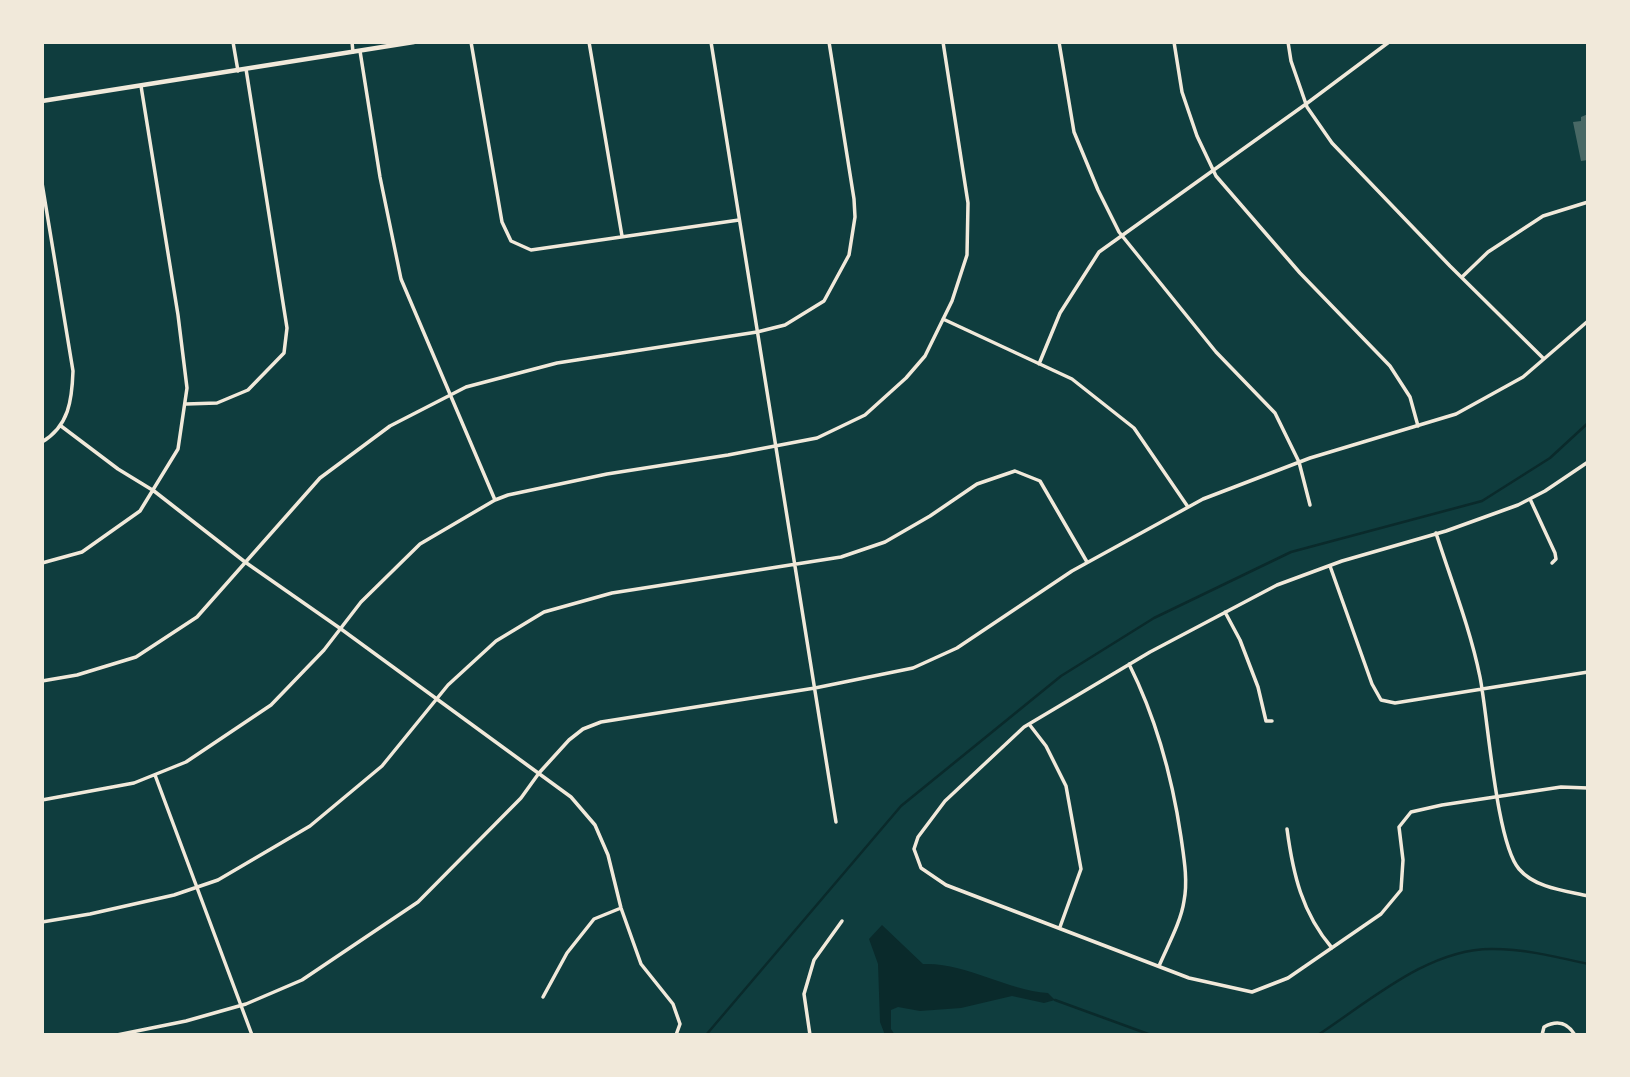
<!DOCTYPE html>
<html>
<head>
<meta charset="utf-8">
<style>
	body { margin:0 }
	#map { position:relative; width:1630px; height:1077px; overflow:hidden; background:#0f3d3e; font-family:"Crimson Pro",serif }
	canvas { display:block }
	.frame { position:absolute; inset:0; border:44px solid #f1e9da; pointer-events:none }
</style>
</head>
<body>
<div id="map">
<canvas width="1630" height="1077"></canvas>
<div class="frame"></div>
</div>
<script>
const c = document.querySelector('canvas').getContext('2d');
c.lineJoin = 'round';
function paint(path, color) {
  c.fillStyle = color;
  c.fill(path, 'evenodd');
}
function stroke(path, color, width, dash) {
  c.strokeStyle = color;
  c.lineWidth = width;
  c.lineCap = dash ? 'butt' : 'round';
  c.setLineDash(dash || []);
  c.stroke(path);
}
paint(new Path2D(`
	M882,925L923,964C966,962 1005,990 1048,993L1055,1000L1044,1003L1012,996L961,1008L920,1011L898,1007L891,1010V1029L895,1035H885L880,1022L878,964L869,939Z`), '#0a2a2b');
stroke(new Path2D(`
	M1055,1000L1151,1035
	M706,1035L901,806L1061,676L1154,618L1291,552L1482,501L1550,458L1588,423
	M1318,1035C1370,1001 1429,948 1493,949C1525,949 1557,957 1588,964`), '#0a2a2b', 2.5);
paint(new Path2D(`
	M1588,114V160L1581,161L1573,122L1581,121V117Z`), '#486865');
stroke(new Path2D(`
	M233,42L238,71
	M352,42L353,52
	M471,42L502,222L511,241L531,250L739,220
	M589,42L622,236
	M711,42L836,822
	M1059,42L1074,132L1098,190L1119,232L1216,352L1275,413L1299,462L1310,505
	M1174,42L1182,92L1197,136L1216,176L1300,273L1390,366L1410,397L1418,426
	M1288,42L1291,61L1307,107L1332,143L1450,266L1543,358
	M360,51L380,177L401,279L495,500
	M42,183L73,371C72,400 69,426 42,442
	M1462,277L1488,252L1543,216L1588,202
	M943,319L1072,379L1134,428L1188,507
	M1039,364L1060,313L1099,252L1306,104L1389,42
	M186,404L217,403L248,390L284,353L287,328L246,69
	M61,426L118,469L154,491L245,562L341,629L571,797L595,825L608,855L621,908L641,964L673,1004L680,1024L676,1035
	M1588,462L1545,491L1518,505L1446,531L1342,561L1277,585L1150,652L1024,727L945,801L918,837L914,849L921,868L946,885L1189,978L1252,992L1288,978L1381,914L1401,890L1403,860L1399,827L1411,812L1442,805L1561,787L1588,788
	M1530,499L1555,553L1556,559L1552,563
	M1436,533C1451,580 1470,628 1480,677C1488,717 1496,842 1519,869C1535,888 1566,891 1588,896
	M42,563L82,552L140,511L178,449L187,388L178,315L141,86
	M1330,566L1372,684L1381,700L1395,703L1588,672
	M1225,612L1240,640L1258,687L1266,721H1272
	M1129,664C1157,720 1172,776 1181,837C1184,858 1188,881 1184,901C1181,922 1167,947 1159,966
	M42,681L77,675L136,657L197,617L320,478L390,426L466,387L557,363L757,332L785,325L824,301L849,255L855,217L854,199L829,42
	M1029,724L1046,746L1066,786L1081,869L1060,927
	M155,775L252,1035
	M42,800L134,783L186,762L271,705L324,650L361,602L420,544L495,500L508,495L607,474L728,455L817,438L865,415L906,378L925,356L952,301L967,255L968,203L943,42
	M1287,829C1293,874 1302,913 1332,948
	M42,922L90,914L174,895L218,880L310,826L382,766L448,685L496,641L544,612L612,593L841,557L885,542L930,516L977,484L1015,471L1040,481L1087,562
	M543,997L567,953L594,919L621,908
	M117,1035L186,1021L246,1004L302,980L418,902L521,798L539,773L569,740L583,729L601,722L815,688L913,668L957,648L1072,571L1203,499L1310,458L1456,414L1523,377L1588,321
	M810,1035L804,994L814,960L842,921
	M1542,1035L1544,1027C1557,1020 1567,1022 1575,1035`), '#f1e9da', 3.5);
stroke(new Path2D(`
	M42,101L414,42`), '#f1e9da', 4.5);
</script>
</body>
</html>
